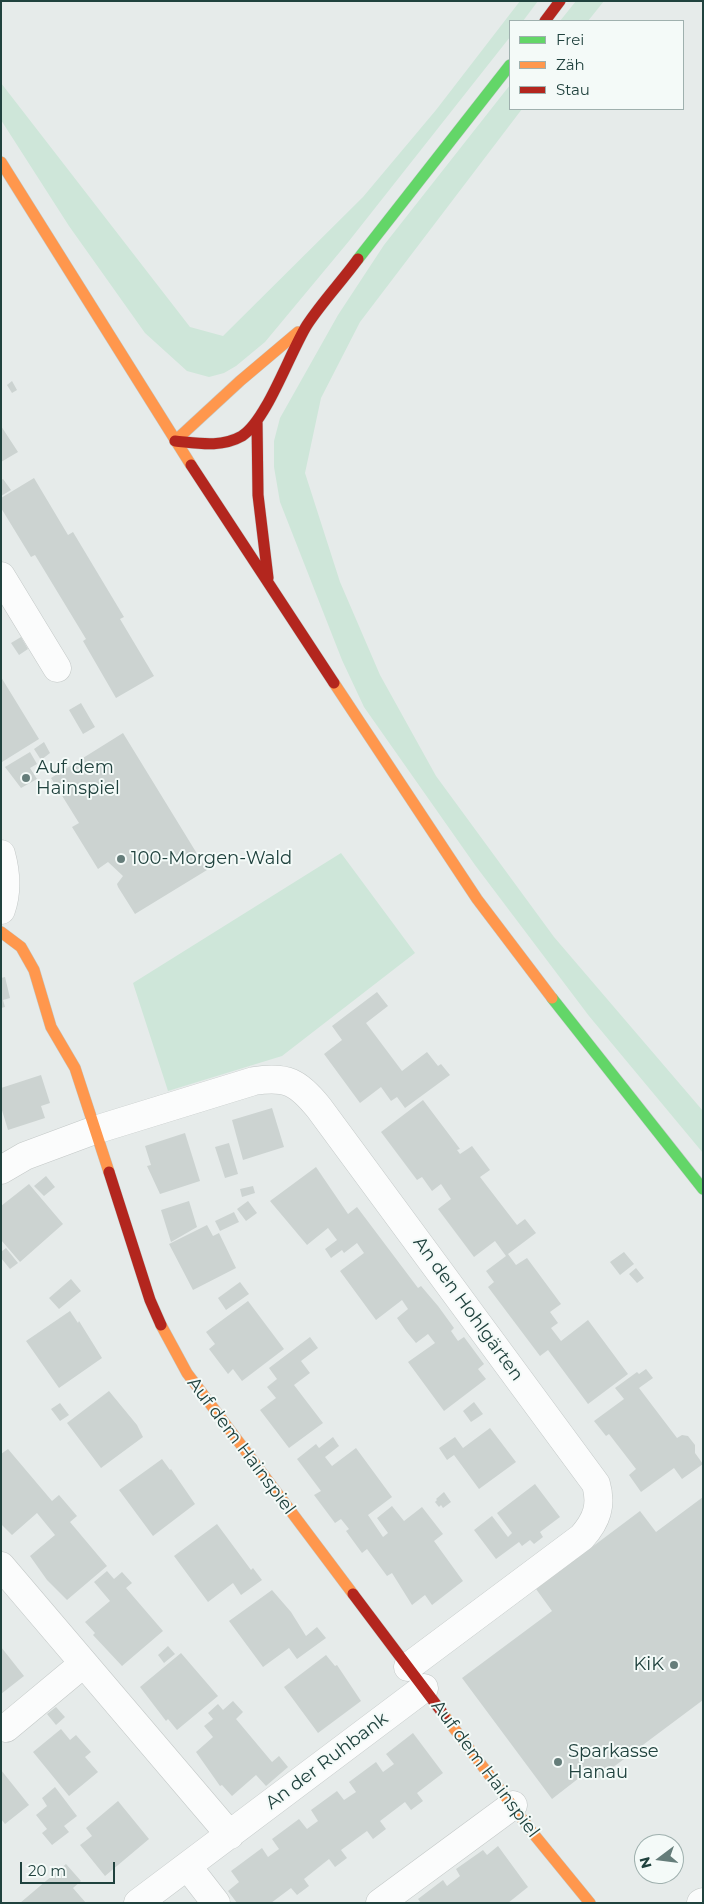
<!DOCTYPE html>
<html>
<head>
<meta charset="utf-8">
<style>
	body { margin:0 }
	#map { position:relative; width:704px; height:1904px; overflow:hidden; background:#e6ebea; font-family:Montserrat,sans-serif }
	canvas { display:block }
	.frame { position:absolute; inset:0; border:2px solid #20423e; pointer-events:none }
	.legend { position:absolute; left:509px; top:20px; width:175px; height:90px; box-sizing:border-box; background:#f4faf8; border:1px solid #9fb0ae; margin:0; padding:6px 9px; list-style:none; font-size:15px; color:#20423e }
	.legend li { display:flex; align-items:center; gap:10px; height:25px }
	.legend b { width:25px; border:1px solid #9fb0ae }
	.north { position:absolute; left:634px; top:1834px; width:50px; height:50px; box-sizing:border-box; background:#f4faf8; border:1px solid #9fb0ae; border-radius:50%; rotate:255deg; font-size:14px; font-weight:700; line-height:20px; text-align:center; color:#20423e }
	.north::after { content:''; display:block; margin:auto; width:18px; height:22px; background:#657d7a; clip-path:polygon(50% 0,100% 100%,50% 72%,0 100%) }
	.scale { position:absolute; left:20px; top:1862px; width:95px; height:22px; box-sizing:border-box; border:2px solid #20423e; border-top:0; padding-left:6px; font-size:15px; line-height:18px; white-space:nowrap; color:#20423e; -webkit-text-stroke:4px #f4faf8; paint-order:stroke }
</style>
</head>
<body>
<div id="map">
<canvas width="704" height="1904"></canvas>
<div class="frame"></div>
<ul class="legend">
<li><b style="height:6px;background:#63d668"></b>Frei</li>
<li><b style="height:6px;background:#ff974d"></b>Zäh</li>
<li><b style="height:6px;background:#b3261e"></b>Stau</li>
</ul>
<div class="north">N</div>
<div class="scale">20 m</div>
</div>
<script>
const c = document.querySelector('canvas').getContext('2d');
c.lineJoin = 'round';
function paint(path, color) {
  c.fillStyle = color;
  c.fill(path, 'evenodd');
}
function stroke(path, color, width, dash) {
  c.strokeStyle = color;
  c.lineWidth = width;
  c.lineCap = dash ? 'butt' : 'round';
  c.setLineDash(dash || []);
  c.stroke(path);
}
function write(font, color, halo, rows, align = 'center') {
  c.font = font + ' Montserrat,sans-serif';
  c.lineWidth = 4;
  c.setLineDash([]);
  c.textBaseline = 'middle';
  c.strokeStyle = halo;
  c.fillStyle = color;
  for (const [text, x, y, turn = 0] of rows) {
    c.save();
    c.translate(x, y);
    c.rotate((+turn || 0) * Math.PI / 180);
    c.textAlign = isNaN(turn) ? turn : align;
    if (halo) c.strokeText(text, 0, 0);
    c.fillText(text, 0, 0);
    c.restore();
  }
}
paint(new Path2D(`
	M520,1H538L523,21H510V37L349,241L265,342L236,366L224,373L209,377L187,371L145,333L69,226L1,120V83L190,327L223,336L363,197L436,110Z
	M576,1H604L588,21H560Z
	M510,85V109H522L360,322L321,398L305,473L340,582L380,675L436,776L554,937L703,1111V1153L589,1016L475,865L364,707L342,660L280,502L274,467V441L280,418L338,315L384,245Z
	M341,853L415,953L282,1056L168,1091L133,983Z`), '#cee6d9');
paint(new Path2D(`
	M12,381L17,390L12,393L7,385Z
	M1,426L18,452L1,462Z
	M34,478L68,535L73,532L124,617L120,619L154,676L116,698L83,641L86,639L35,555L31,557L1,508V498Z
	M3,479L11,490L1,496V480Z
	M21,637L28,649L19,655L11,643Z
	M1,677L39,739L2,762L1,761Z
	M81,703L95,727L83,734L69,710Z
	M123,733L207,870L135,914L118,887L117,884L123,876L108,862L98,869L72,827L79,823L51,778Z
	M44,742L50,753L41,760L34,749Z
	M30,752L37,764L30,768L37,779L21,788L5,767Z
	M5,977L10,998L3,1000L5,1007L1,1008V978Z
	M377,992L388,1006L366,1023L402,1071L427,1052L438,1066L441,1064L450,1075L405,1108L397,1097L391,1101L381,1087L360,1103L324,1054L342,1040L332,1026Z
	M41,1075L50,1103L41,1106L45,1118L8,1130L1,1107V1088Z
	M423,1100L460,1149L457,1150L460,1154L472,1146L490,1170L480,1177L517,1225L525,1219L536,1233L508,1254L516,1265L527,1258L561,1304L550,1312L558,1323L551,1328L561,1341L588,1320L628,1374L588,1404L548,1350L540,1356L488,1287L494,1282L486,1271L506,1256L495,1241L474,1257L438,1209L451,1199L441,1184L432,1191L422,1177L417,1180L381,1132Z
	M272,1108L284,1147L243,1160L232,1120Z
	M185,1133L200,1181L160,1194L147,1166L151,1165L145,1146Z
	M229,1143L238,1174L225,1178L215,1147Z
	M316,1167L348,1214L357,1207L418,1288L421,1286L438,1306L454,1328L451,1331L458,1341L464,1337L484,1364L478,1369L486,1379L444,1411L408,1362L435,1343L428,1334L416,1343L406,1331L397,1318L408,1309L402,1300L376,1320L340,1271L364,1253L357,1243L344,1253L342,1250L331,1258L325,1249L337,1240L328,1228L307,1245L270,1201Z
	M46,1176L55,1187L44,1196L34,1186Z
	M29,1184L63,1224L20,1262L1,1240V1206Z
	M253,1186L255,1193L242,1197L240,1189Z
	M189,1201L197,1227L171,1242L161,1210Z
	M248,1201L257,1213L246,1221L237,1209Z
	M234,1212L239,1222L220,1231L215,1221Z
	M207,1225L213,1236L219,1233L236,1268L193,1290L169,1244Z
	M6,1248L18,1263L10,1269L1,1258V1252Z
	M624,1252L634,1264L620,1275L610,1262Z
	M636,1268L644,1278L637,1283L629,1274Z
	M71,1279L81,1291L59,1309L49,1298Z
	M240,1282L249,1294L226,1310L218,1298Z
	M248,1301L284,1349L242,1381L233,1369L228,1374L209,1349L215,1344L206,1332Z
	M70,1311L78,1323L79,1321L102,1358L59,1388L26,1341Z
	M310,1337L318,1348L301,1361L310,1373L294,1385L323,1423L289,1448L260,1410L276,1398L267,1387L277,1379L269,1368Z
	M646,1369L653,1378L639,1388L677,1438L682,1435L688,1436L695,1445V1453L703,1464L682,1479L674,1468L641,1492L629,1475L636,1469L609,1434L606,1436L594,1421L624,1399L615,1388L637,1372L639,1374Z
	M109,1391L137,1425L143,1437L101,1468L67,1423Z
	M474,1402L483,1414L471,1422L463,1411Z
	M60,1403L69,1415L60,1421L51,1409Z
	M490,1428L516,1462L479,1489L454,1455L447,1460L439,1448L455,1437L463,1448Z
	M333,1437L339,1446L325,1457L332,1466L356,1448L392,1497L368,1515L383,1537L388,1533L377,1518L392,1506L404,1521L422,1507L443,1534L434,1541L463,1581L432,1605L425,1595L412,1605L392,1573L387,1576L367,1549L362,1553L346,1531L349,1529L341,1519L335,1523L314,1495L321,1491L297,1459L316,1444L319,1448Z
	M8,1449L52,1501L59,1495L77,1516L70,1522L107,1566L67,1600L47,1580L30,1556L55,1535L37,1513L12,1535L1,1524V1454Z
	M162,1459L170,1470L171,1469L195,1504L153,1536L119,1490Z
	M535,1484L560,1517L540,1532L543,1537L534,1544L530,1540L522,1546L519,1542L496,1559L474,1530L492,1516L508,1537L512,1533L497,1513Z
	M444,1492L451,1502L443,1508L441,1505L439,1507L435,1502L437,1500L436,1499Z
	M703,1497V1700L596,1780L588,1771L552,1799L462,1678L552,1611L536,1589L640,1511L656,1532Z
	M217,1524L251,1570L253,1568L262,1580L241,1595L233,1583L208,1602L174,1556Z
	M107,1571L114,1579L122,1572L132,1583L126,1588L163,1631L122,1666L93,1635L95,1633L85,1622L110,1601L94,1582Z
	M272,1590L291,1612L306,1636L317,1627L326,1638L297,1659L289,1648L263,1667L229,1621Z
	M168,1646L175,1654L164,1663L158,1655Z
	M1,1647L24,1676L1,1694Z
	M181,1653L218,1696L177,1730L168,1719L166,1721L140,1687Z
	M326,1655L335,1666L337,1665L361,1701L318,1733L284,1687Z
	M233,1701L243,1712L236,1719L272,1762L279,1756L288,1767L266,1786L256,1775L232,1796L222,1785L220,1786L196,1752L213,1737L204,1726L213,1719L208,1713L218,1704L223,1710Z
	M56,1707L65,1717L56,1725L47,1714Z
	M61,1729L70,1740L76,1735L91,1752L85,1757L98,1772L69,1796L33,1752Z
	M413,1733L443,1773L417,1793L423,1801L411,1810L405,1802L380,1821L386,1829L373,1839L367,1831L341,1850L347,1858L335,1867L329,1859L304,1879L309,1886L297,1895L291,1888L271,1903H237L228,1891L239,1882L231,1871L262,1848L268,1857L279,1849L272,1839L299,1819L307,1829L318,1821L311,1810L337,1791L344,1800L356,1792L349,1782L376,1762L383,1772L394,1764L386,1754Z
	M1,1770L29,1805L5,1824L1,1819Z
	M55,1787L77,1816L64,1826L69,1832L52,1845L42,1833L47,1829L36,1815L47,1806L42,1798Z
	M118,1801L149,1839L105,1876L80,1845L92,1836L86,1828Z
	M498,1846L528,1887L508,1903H421L418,1899L443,1880L447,1886L460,1876L456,1869L483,1850L487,1855Z
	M66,1864L81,1881L73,1888L86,1903H20Z`), '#ccd3d1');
const street = new Path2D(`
	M1,576L57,668
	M1,854C6,872 7,893 1,910
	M1,1170L25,1156L95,1130L254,1081C287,1076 298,1082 319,1108L596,1484C602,1505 597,1520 582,1537L408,1667
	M1,1566L230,1835
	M6,1728L83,1664
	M188,1867L216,1903
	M138,1903L424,1688
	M380,1903L513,1805
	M701,1903L703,1902`);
const fast = new Path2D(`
	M358,259L510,65
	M552,998L703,1189`);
const slow = new Path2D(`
	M1,162L191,465
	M175,441L240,381L298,332
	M334,683L477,899L552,998
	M1,932L21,947L34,970L51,1027L75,1068L109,1172
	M161,1325L187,1373L353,1594
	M444,1715L532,1832L590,1903`);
const jam = new Path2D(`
	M545,21L560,1
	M257,421L258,495L268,578
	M175,441C197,443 221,448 242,436C267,420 290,352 307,325C322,302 342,281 358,259
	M191,465L334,683
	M109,1172L150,1300L161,1325
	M353,1594L444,1715`);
stroke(street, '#c3c8c7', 29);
stroke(fast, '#c1c9c8', 12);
stroke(slow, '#c1c9c8', 12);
stroke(jam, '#c1c9c8', 12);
stroke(street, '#fbfcfc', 28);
stroke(fast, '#63d668', 11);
stroke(slow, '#ff974d', 11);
stroke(jam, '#b3261e', 11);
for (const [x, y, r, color] of [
	[26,778,5,"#657d7a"],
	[121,859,5,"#657d7a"],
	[674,1665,5,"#657d7a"],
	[558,1762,5,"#657d7a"]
]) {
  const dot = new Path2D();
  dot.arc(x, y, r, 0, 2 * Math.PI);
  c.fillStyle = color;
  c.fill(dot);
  stroke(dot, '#f4faf8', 2);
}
write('18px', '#20423e', '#f4faf8', [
	["Auf dem",36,768],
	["Hainspiel",36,789],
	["100-Morgen-Wald",131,859],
	["KiK",664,1665,"right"],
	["Sparkasse",568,1752],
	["Hanau",568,1773]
], 'left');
write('18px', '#20423e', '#f4faf8', [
	["An den Hohlgärten",468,1309,54],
	["Auf dem Hainspiel",241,1446,53],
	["An der Ruhbank",327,1761,-37],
	["Auf dem Hainspiel",485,1769,53]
]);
</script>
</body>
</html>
